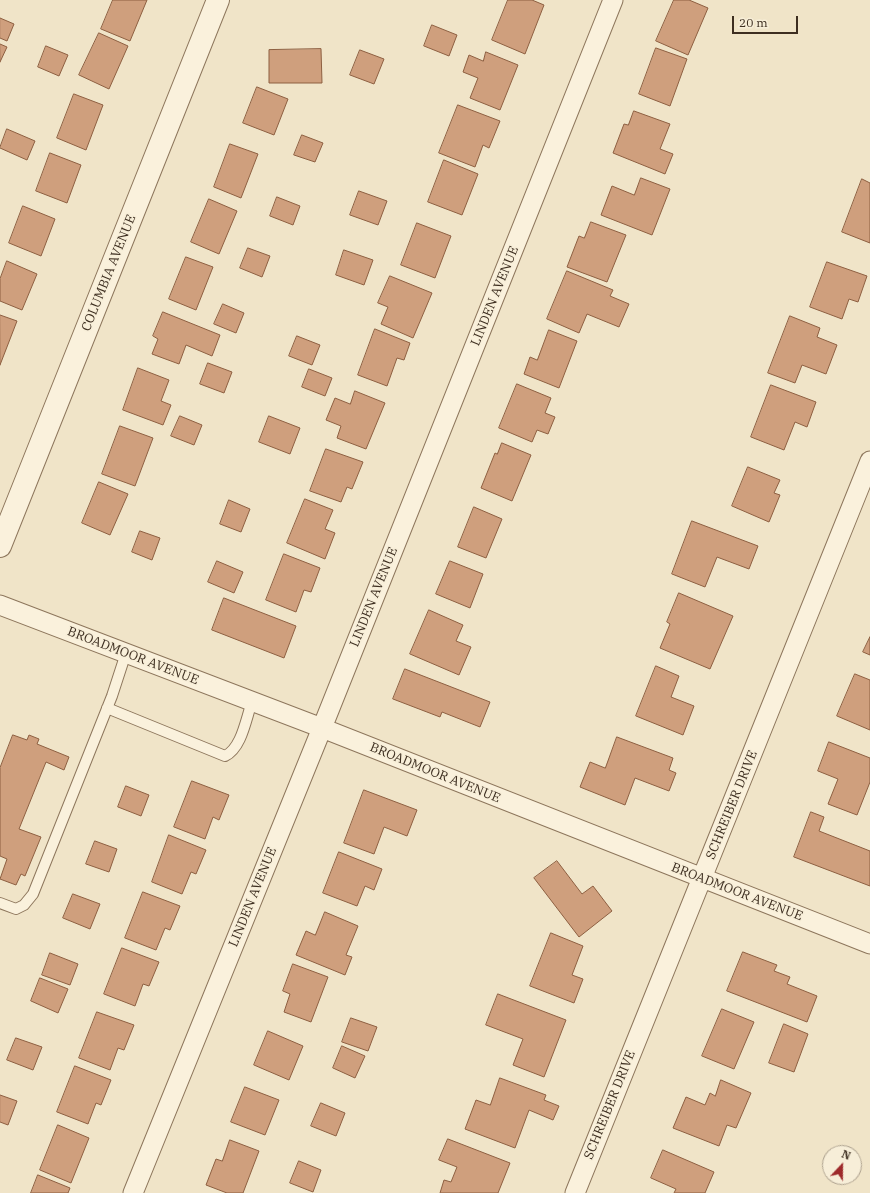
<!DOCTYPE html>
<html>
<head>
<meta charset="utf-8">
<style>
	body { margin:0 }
	#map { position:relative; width:870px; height:1193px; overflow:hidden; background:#f0e4c8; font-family:"IBM Plex Serif",serif }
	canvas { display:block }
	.north { position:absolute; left:822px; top:1145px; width:40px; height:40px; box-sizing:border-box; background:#f7eed8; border:1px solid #ada18e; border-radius:50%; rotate:22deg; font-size:11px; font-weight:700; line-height:16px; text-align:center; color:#3d2e20 }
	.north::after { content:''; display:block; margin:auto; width:14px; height:18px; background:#9e2a2b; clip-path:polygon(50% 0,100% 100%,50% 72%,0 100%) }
	.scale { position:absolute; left:732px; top:16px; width:66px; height:18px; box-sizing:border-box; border:2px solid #3d2e20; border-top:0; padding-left:5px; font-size:12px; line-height:14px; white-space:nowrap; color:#3d2e20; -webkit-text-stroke:3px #f7eed8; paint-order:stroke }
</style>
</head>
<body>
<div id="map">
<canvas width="870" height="1193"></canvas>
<div class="north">N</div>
<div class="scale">20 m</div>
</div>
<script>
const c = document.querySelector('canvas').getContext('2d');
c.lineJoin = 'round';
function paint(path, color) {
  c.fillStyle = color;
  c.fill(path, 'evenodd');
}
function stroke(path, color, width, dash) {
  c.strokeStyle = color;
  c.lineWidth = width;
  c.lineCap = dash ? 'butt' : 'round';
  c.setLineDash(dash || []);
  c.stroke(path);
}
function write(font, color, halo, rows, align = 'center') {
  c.font = font + ' "IBM Plex Serif",serif';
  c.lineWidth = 3;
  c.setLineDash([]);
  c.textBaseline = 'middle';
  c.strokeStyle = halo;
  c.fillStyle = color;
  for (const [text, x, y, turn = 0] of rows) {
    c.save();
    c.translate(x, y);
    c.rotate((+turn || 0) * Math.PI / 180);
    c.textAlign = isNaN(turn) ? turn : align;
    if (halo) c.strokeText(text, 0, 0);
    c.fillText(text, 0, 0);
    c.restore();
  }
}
const building = new Path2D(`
	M113,0H147L130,41L101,29Z
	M508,0H532L544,5L525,54L492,40Z
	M674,0H689L708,8L688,55L656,41Z
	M0,18L14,24L7,41L0,38Z
	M432,25L457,35L449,56L424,46Z
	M99,33L128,46L109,89L79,75Z
	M0,44L7,47L0,62Z
	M46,46L68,55L59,76L38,67Z
	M656,48L687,59L670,106L639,94Z
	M321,49L322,83H269V50Z
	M360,50L384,59L374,84L350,75Z
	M486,52L518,65L500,110L470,98L478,78L463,72L469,55L483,61Z
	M257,87L288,99L274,135L243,123Z
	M74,94L103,105L86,150L57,138Z
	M458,105L500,121L489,148L483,145L475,167L439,153Z
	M634,111L670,124L660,149L673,154L665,174L613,153L624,124L628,125Z
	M7,129L35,141L27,160L0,148Z
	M302,135L323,143L315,162L294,155Z
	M230,144L258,154L241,198L214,187Z
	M50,153L81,165L67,203L36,191Z
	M444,160L478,174L462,215L428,202Z
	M641,178L670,189L652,235L601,215L612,186L634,195Z
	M862,179L870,183V243L842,232Z
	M359,191L387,201L378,225L350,215Z
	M277,197L300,206L293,225L270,216Z
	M209,199L237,211L219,254L191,242Z
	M23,206L55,219L41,256L9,243Z
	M591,222L626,235L607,282L567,267L579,236L584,238Z
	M417,223L451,236L435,278L401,265Z
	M248,248L270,256L262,277L240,268Z
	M344,250L373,260L364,285L336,275Z
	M186,257L213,267L196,310L169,299Z
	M7,261L37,274L22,310L0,301V279Z
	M827,262L867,276L858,302L849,299L842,319L810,307Z
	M567,271L613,290L610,296L629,304L619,327L587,314L579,333L547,319Z
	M390,276L432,293L413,338L381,324L388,307L378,303Z
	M223,304L244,313L236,333L214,324Z
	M163,312L220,335L212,356L186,345L179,364L152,354L158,339L153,336Z
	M0,315L17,321L0,365Z
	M790,316L820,328L817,337L837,345L826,374L802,365L795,383L768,373Z
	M375,329L410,343L404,360L397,358L387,386L358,375Z
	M549,330L577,341L559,388L524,374L530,357L537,360Z
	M297,336L320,345L312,365L289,356Z
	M208,363L232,372L224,393L200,384Z
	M138,368L169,380L161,401L171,405L163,425L123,410Z
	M309,369L332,378L325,396L302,387Z
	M517,384L551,398L545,413L555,417L548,434L537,430L532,442L499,428Z
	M771,385L816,402L807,427L795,422L784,450L751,437Z
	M355,391L385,403L366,449L337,438L341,426L326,420L335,398L350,404Z
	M180,416L202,425L194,445L171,436Z
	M269,416L300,428L290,454L259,442Z
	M120,426L153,438L135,486L102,474Z
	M502,443L531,455L512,501L481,488L495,453L497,454Z
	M326,449L363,462L352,489L347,487L341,502L310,491Z
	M748,467L780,480L774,493L780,495L769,522L732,506Z
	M99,482L128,494L110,535L82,523Z
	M305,499L333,510L325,529L335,533L325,559L287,543Z
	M229,500L250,509L241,532L220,524Z
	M474,507L502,519L486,558L458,547Z
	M692,521L758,546L749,569L717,557L705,587L672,574Z
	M140,531L160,538L152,560L132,552Z
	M284,554L320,568L311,592L304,590L296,612L266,600Z
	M217,561L243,572L234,593L208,582Z
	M450,561L483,574L470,608L436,594Z
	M679,593L733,616L710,669L660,648L670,624L667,622Z
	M224,598L296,626L284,658L212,630Z
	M429,610L463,625L456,641L471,647L459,675L410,654Z
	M870,637V655L863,652Z
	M656,666L679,676L671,697L694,706L683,735L636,716Z
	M405,669L490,702L480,727L442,712L440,717L393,699Z
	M855,674L870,680V730L837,716Z
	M13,735L27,740L29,735L39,739L37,744L69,757L64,770L46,762L19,829L41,837L25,876L21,874L16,885L0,879L7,859L0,856V768Z
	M617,737L673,758L669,770L676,773L669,791L635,778L625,805L580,787L590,762L605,768Z
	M829,742L870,758V782L857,815L828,804L838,779L818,771Z
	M192,781L229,795L219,820L213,817L205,839L174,827Z
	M126,786L149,795L141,816L118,807Z
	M364,790L417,810L407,836L384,827L374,854L344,843Z
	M811,812L824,817L819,831L870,851V886L794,857Z
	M169,835L206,850L196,874L191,872L182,894L152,882Z
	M95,841L117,849L109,872L86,864Z
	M339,852L382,869L374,890L365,886L357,906L323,893Z
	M557,861L582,894L593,886L612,911L579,937L534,878Z
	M143,892L180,906L170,930L165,928L156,950L125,938Z
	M73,894L100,904L90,929L63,918Z
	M325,912L358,926L346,955L352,957L345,975L296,955L306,931L315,935Z
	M551,933L583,946L572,975L583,979L574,1003L530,986Z
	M122,948L159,962L149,986L143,984L135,1006L104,994Z
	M743,952L777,965L774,971L790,977L787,984L817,996L807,1022L727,991Z
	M50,953L78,964L70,985L42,975Z
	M293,964L328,977L311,1022L284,1012L290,994L283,991Z
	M40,978L68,989L58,1013L31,1001Z
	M498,994L566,1020L544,1077L513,1065L523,1039L486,1025Z
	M722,1009L754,1022L734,1069L702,1056Z
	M97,1012L134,1025L124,1050L118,1048L110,1070L79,1058Z
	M351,1018L377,1027L368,1051L342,1042Z
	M784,1024L808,1034L794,1072L769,1063Z
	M268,1031L303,1046L289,1080L254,1065Z
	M16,1038L42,1047L33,1070L7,1060Z
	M342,1046L365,1056L355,1078L333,1068Z
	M75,1066L111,1080L101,1105L96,1103L88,1124L57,1112Z
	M500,1078L546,1095L544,1100L559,1106L553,1120L529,1110L515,1148L465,1129L476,1100L490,1105Z
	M721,1080L751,1093L736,1128L727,1125L719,1146L673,1128L686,1097L705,1105L710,1093L715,1096Z
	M245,1087L279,1100L265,1135L231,1122Z
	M0,1095L17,1101L8,1125L0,1122Z
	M321,1103L345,1113L336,1136L311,1126Z
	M58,1125L89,1138L71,1183L40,1170Z
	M448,1139L510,1163L498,1193H440L444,1180L451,1182L457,1167L439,1160Z
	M230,1140L259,1151L243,1193H227L206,1185L216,1159L222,1161Z
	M663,1150L714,1172L705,1193H674L676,1189L651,1178Z
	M299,1161L321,1170L313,1192L290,1183Z
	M38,1175L70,1188L68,1193H31Z`);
paint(building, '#cf9f7d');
stroke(building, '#8d5f41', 1);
const service = new Path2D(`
	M107,708L225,756C242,748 246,718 252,702
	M0,903L16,909L24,905L33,894L112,696L126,653`);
const minor = new Path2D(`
	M0,605L322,728L870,944
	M133,1193L322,728L613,0
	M575,1193L870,461`);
const tertiary = new Path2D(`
	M0,546L218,0`);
stroke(service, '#8d765c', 12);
stroke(minor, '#8d765c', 21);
stroke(tertiary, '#8d765c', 24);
stroke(service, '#faf1dc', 10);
stroke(minor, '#faf1dc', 19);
stroke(tertiary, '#faf1dc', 22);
write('13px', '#3d2e20', '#f7eed8', [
	["COLUMBIA AVENUE",109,273,-68],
	["LINDEN AVENUE",495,296,-68],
	["LINDEN AVENUE",374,597,-68],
	["BROADMOOR AVENUE",133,656,21],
	["BROADMOOR AVENUE",435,773,22],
	["SCHREIBER DRIVE",732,805,-68],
	["BROADMOOR AVENUE",737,892,21],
	["LINDEN AVENUE",253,897,-68],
	["SCHREIBER DRIVE",610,1105,-68]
]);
</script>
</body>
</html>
